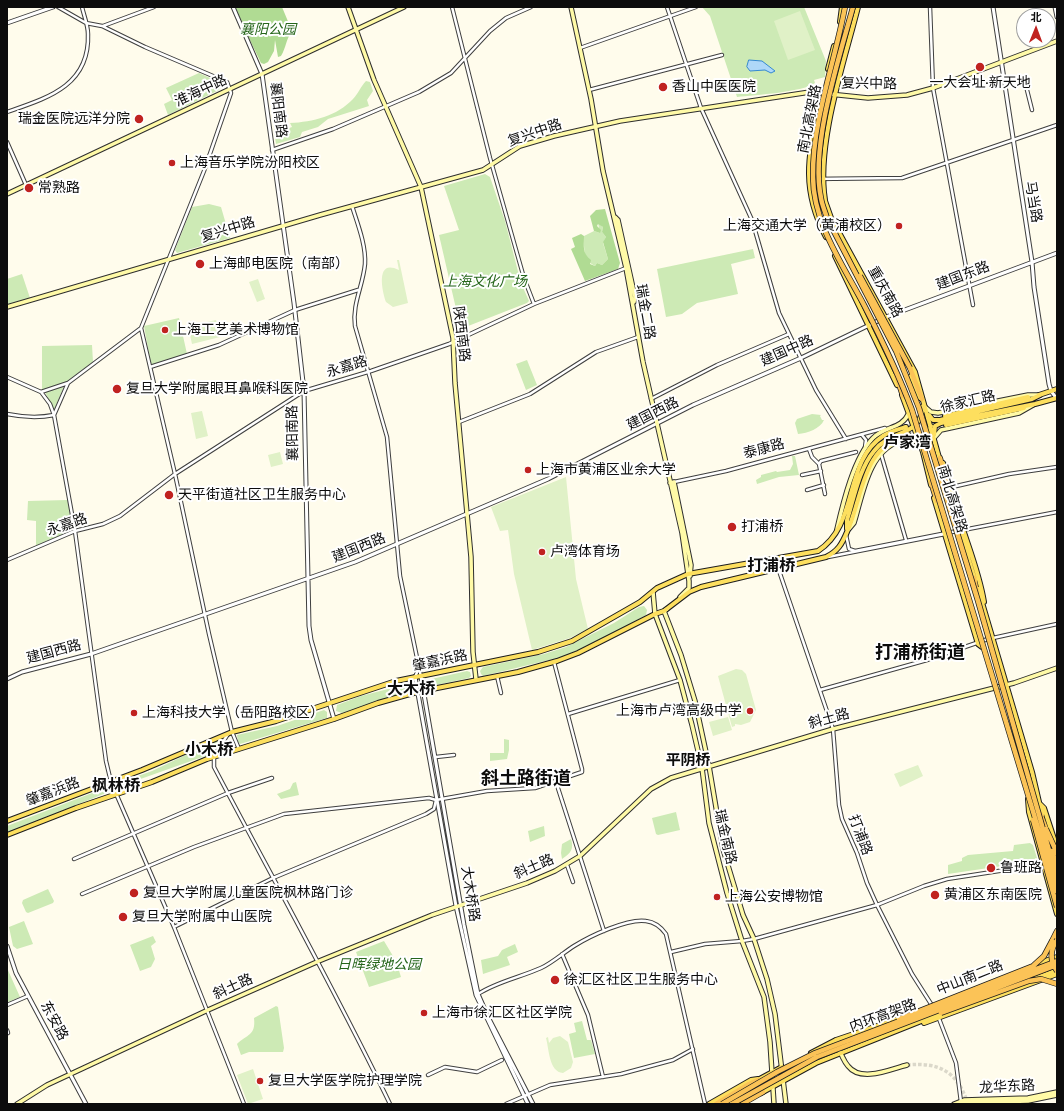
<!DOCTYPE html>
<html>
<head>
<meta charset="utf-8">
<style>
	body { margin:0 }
	#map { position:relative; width:1064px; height:1111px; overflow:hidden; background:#fffcec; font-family:"PT Serif","Noto Sans SC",serif }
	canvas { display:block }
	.frame { position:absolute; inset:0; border:8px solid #0c0c0c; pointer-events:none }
	.north { position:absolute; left:1016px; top:8px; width:40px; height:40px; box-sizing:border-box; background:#fff; border:1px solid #9e9e9e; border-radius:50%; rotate:1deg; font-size:11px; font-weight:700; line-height:16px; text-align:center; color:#0c0c0c }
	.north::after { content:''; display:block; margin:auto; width:14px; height:18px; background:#c02220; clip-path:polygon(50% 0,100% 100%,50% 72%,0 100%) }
</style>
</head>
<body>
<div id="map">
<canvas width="1064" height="1111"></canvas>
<div class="frame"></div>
<div class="north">北</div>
</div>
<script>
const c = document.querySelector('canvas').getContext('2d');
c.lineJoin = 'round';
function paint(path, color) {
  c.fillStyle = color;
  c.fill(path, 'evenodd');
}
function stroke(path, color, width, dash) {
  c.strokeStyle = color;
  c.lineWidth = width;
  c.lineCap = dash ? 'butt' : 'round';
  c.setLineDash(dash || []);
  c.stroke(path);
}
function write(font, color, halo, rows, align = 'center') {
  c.font = font + ' "PT Serif","Noto Sans SC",serif';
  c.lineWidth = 4;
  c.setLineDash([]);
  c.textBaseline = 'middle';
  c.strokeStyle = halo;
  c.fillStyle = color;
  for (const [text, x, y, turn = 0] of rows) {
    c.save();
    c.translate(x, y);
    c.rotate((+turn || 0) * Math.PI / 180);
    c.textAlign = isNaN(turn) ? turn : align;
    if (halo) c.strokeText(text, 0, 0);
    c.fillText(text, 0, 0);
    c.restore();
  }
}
paint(new Path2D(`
	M702,7H804L826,61L825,77L814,80L815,83C804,92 755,95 737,97L710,16Z
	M199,73L221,83L219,90L168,115L164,104L172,100L166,88Z
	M366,81L370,82L373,91L367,100L369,106L328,119L318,127L302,132L300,137L276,144L274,130L277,128L281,131L292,127L290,123C313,122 337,116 353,99C358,94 361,86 366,81Z
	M485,174L490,177L505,221L521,283L529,301L527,303L463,328L460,326L439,235L459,230L444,186Z
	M209,204L221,207L230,238L177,253L175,250L192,207Z
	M598,223L603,227L602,232L606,237L603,243L608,259L602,265L597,263L595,266C583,260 584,248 584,236L594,231L600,233Z
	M753,249L755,258L731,264L738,294L697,303L682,314L666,317L657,269Z
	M22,274L30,298L7,305V279Z
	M179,318L187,354L151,365L144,326Z
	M92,345L93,362L66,382L42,390V346Z
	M527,360L537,385L526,390L516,364Z
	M64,386L54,410L45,392Z
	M812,414L821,415L820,416L822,420H824C820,429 808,433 798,434L795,423L797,419Z
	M792,456H795L799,475L779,477L757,484L756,480L761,477V475L776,471L777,472L790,470L793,464Z
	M68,500L72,530L36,546V521L27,520L28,501Z
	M644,606L647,610L646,615L612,634L607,638L574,654L483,676L481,674L480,671L483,667L544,654L566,647L614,623L639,607Z
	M467,671L470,672L471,676L469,678L427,687V680Z
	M411,683L413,684L414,691L342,713L336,711L337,705L361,696Z
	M324,710L327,712V718L240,744L238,742L237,735L277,726Z
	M504,739L509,740V750L507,759L490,761V753H504Z
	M217,740L218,744L213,753L208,755L118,787V783L152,771Z
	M296,782L299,795L281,799L277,794L290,789L293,783Z
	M105,788L108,791L106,793L7,833V826Z
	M676,812L680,830L658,835L656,834L652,818Z
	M544,826L545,836L530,842L528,831Z
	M571,839C574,849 571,853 562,859L561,853L562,844Z
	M1030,843L1033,845L1037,858L1036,861L948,874V865L962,861V858L968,855L1013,851L1014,845Z
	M48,889L54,901L53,903L28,913L26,912L22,903L23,900Z
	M24,921L33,944L17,949L13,946L9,927Z
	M153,936L156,942L151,946L155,959L151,967L140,971L130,945Z
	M384,941L396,961L401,977L369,987L356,952Z
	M515,944L518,952L507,957L510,965L483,974L481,960L498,956L502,950Z
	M7,968L20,997L8,1002L7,1000Z
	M276,1006L278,1007L284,1048L283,1052H249L241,1055L237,1044C247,1034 256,1036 254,1018Z
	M582,1021L587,1040H591L595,1054L574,1058L569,1034L576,1032L574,1023Z`), '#cdeab5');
paint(new Path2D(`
	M234,7H282L292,31C286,39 286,48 281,56L278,57L275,40L274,51L268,62L264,64L261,63Z
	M605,209L620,263L618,269L585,281L571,249L575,247L572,238L581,234L584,236C584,247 582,253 591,260L590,264L595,266L597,263L602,265L608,259L603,242L606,237L602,232L603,227L598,224L597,226L601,230L600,233L594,231L590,216L596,210Z`), '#b0db93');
paint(new Path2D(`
	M800,11L815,50L788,60L774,21Z
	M397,260H399L408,303L393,307L386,302C382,291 375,258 399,270Z
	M258,279L265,299L257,302L249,282Z
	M216,320L220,337L192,344L188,326Z
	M202,411L208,436L196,439L191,413Z
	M280,452L283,464L271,467L268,455Z
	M566,477L576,579L588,629L570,638L532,650L514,574L508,530L500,531L491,507Z
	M736,669L742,670L746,674L756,710L750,722L741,725L735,724V726L732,727L718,676Z
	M728,717L732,730L713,736L709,722Z
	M918,765L923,776L900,787L894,774Z
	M560,1036L568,1042L573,1062L571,1068L563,1073C549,1072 549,1049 546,1038L548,1037L549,1043L553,1038Z
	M253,1069L263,1099L248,1104L237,1075Z`), '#e0f1c7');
const water = new Path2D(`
	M749,60L762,61L775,71L771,73L765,70L750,71L747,67Z`);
paint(water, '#afd8f8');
stroke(water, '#3489d1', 1);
stroke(new Path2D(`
	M907,1065C939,1062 956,1071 967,1101`), '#dbd8ca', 3.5, [3.5, 2]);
stroke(new Path2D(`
	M906,427L945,416
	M908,434L946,425`), '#dbd8ca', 4, [4, 2]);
const minor = new Path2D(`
	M452,7L490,158L524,278L534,304
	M667,7L701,108L752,220L779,313L816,390L846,439
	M930,7L933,88L973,305
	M103,26L154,7
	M580,48L696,7
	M1024,78L1032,110
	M589,90L722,55
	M7,112C47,98 90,86 88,34C88,25 84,16 82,7
	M7,142L26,185
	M272,150L333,129L419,92L451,73L490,31L506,18L531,7
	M812,179L902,178L1057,125
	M352,206C358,225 366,245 365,264C363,286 352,304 355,326L387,437L400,576L421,677
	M141,328L175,474L209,634L232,732L239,749
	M150,367L219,345L295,310L358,290
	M7,377L41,392L50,404L54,415L75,531L106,761L111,782L174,927L244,1104
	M41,392L68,383L141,328L204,171L231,93L227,82L145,47L102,26L86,23L58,7
	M651,399L717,365L789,334
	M7,414C22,417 39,418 54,415
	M54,415L68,383
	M459,422L530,394L596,352L638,337
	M862,435L866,440L865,447
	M809,449L812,457L819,464L825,494
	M881,454L906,540
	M819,464L821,461L856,452
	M802,475L821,471
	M674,482L726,471L885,428
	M952,487L1009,474L1057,467
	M807,490L824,485
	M963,530L1057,512
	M846,535L849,549L855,551L957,531
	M828,557L945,534
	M775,559L833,729L839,805L842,819L857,853L867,883L877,905L912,974L933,1007
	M7,560L75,531L103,524L120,516L175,474L304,391L371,371L449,344L534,304L626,268
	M993,638L1057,624
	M497,676L501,693
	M415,677L419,668
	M820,690L927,660L988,639
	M568,714L680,680
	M228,734L214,756V767C273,879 335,990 390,1104
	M436,757L454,755
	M556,782L604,931
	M74,859L228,793L272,778
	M567,865L573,882
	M82,894L194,847L284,814L429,798L436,800L487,791L535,788L582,772V769L554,662
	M174,927L273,878L426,814L434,809L436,800
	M671,952L705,944L742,941L754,939L877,905L924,886L947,879L1044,864
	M562,954L588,1015L603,1077
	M478,994C496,982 521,977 541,968C552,963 563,953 574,946C590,936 628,918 646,921C655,922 661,927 666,934L705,1104
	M7,1005L28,996
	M938,1016L956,1063L961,1102
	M7,1030L8,1033
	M428,1075L445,1067L477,1072L502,1060
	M506,1104L550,1085L621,1074L673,1060L693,1049`);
const tertiary = new Path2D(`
	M233,7L262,74L294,303L304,391L309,626L311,640L334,719
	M993,7L1032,262L1034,287L1049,384L1051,391L1057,399
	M1055,7L1057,17
	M7,23L53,7
	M415,677L456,906L476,995L528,1104
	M421,677L464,925L478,994L489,1019L533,1104
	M7,679L22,672L91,654L355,562L548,479L693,405L801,358L886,317L1057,253
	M7,946L16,973L86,1104`);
const secondary = new Path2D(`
	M348,7L374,80L421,187L453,338L455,383L471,557L473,652L476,679
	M571,7L591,99L603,171L626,268L643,362L682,533L689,581V588L680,597
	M7,194L404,7
	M615,217L618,220L635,297L634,302
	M7,307L320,215L483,170L520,146L554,136L620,121L810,92L868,98L907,95L933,88L1057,41
	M924,406L931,412L938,413L1028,395H1040
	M934,438L941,430L1019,413L1033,405
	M670,483L674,482L691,565L690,576
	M837,529C843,503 854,457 873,438C886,425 901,430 909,413
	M849,529L854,523C863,494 868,452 900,441C909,437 913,438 919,445
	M653,592L655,614L680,680L692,725L702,768L709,823L727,893L742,941L764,997L770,1042L774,1104
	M667,609L664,611L681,655L695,701L709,766L723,849L743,915L754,939L767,979L775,1014L786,1104
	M836,1040C839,1049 842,1059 848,1066C861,1083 891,1069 907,1065
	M959,1103L1028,1101L1057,1095
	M17,1104L47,1085L208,1010L319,961L432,915L527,883L555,871L580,856L651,789L671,778L833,729L1014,683L1057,668
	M954,1104L964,1100L1028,1098L1057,1092`);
const primary = new Path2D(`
	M840,22L842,7
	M828,69L834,46
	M819,108C807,156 802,192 826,237
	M824,198L831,218L915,372L940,461
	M825,200C816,144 844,63 858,7
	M835,256L897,385
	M911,376L918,397L922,399
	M902,395L923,452L931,485
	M1039,395L1057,389
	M929,415L933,420H940L1032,399L1040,395
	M945,416L1028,397
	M946,425L1024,408
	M934,435L935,426L941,423L1035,404L1057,398
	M923,445L931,426
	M943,463C950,478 952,492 956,507C965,539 979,570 984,602
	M944,478L975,580
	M934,498L978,644L982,647
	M847,529V520C854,498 859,469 874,451C892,428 920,438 923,406
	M978,589L1032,772L1042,815
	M1028,799L1029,812L1057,914
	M1040,804L1044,808L1057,848
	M7,821L142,770L232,732L276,721L396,681L538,652L572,641L640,602L657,588L688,574L818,551C859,525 843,462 883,436C890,431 899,429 906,427
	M7,835L76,808L152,782L207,759L334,719L378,703L417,692L518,672L557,661L578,653L655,614L664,611L689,592L701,587L826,557C838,551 842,544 847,532C864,494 861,448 908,434
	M1054,850L1057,859
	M1036,964L1057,957
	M1033,979L1057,970
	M924,1023L1057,974
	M811,1053L836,1040L898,1019
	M756,1081L782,1067
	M761,1093L816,1063L944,1012
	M709,1104L751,1080L758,1079`);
const trunk = new Path2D(`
	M910,368L922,399
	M896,375L903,396
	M940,458L946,481
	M931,482L937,501
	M974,578L977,593
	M1040,813L1046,829
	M1052,941L1057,931
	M716,1104L749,1084L758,1080
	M742,1104L763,1092`);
stroke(minor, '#3f3f3f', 4.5);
stroke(tertiary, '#3f3f3f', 5);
stroke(secondary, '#2e2e2e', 5.5);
stroke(primary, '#1d1d1d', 6);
stroke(trunk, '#1d1d1d', 6);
stroke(minor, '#fff', 2.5);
stroke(tertiary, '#fff', 3);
stroke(secondary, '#fffaa7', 3.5);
stroke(primary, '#fddf5e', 4);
stroke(trunk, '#fbc357', 4.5);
const trunkBridge = new Path2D(`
	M845,7C835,62 812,121 813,177C813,223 843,265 864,305C882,340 898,373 912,410L1057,891
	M853,7C839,58 810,146 821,198C822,205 825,211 827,218L896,351L919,408L978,601L1057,878
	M860,276L910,368
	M1033,820L1057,907
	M1046,829L1057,853
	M1052,851L1057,866
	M1057,940C1050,950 1050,961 1057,971
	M941,1013L1029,981L1041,979L1057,984
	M899,1019L1033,966L1044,956L1052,941
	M722,1104L777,1072L815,1053L1057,961
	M732,1104L817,1057L1057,965`);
stroke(trunkBridge, '#1d1d1d', 6, []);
stroke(trunkBridge, '#fbc357', 4.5);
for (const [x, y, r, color] of [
	[980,67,5,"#c02220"],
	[663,87,5,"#c02220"],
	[139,119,5,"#c02220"],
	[172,163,4,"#c02220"],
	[29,188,5,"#c02220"],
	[899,226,4,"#c02220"],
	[200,264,5,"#c02220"],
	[165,330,4,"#c02220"],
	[117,389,5,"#c02220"],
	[528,470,4,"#c02220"],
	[169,495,5,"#c02220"],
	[732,527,5,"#c02220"],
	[542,552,4,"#c02220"],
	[750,711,4,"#c02220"],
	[134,713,4,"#c02220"],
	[991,868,5,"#c02220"],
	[134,893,5,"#c02220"],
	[935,895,5,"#c02220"],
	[717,897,4,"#c02220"],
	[123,917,5,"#c02220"],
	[555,980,5,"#c02220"],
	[424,1013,4,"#c02220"],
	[260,1081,4,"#c02220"]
]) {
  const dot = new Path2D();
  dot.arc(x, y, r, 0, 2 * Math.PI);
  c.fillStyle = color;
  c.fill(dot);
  stroke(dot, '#fff', 1.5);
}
write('italic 14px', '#26661b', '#fff', [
	["襄阳公园",268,30],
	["上海文化广场",485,282],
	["日晖绿地公园",379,965]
]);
write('14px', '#0c0c0c', '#fff', [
	["一大会址·新天地",980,83,"center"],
	["香山中医医院",672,87],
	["瑞金医院远洋分院",130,119,"right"],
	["上海音乐学院汾阳校区",180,163],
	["常熟路",38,188],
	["上海交通大学（黄浦校区）",891,226,"right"],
	["上海邮电医院（南部）",209,264],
	["上海工艺美术博物馆",173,330],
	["复旦大学附属眼耳鼻喉科医院",126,389],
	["上海市黄浦区业余大学",536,470],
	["天平街道社区卫生服务中心",178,495],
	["打浦桥",741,527],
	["卢湾体育场",550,552],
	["上海市卢湾高级中学",742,711,"right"],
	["上海科技大学（岳阳路校区）",142,713],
	["鲁班路",1000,868],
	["复旦大学附属儿童医院枫林路门诊",143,893],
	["黄浦区东南医院",944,895],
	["上海公安博物馆",725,897],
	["复旦大学附属中山医院",132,917],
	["徐汇区社区卫生服务中心",564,980],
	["上海市徐汇区社区学院",432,1013],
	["复旦大学医学院护理学院",268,1081]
], 'left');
write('14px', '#0c0c0c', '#fff', [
	["复兴中路",869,84,1],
	["淮海中路",201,91,-25],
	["襄阳南路",278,110,83],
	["南北高架路",810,119,-79],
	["复兴中路",535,133,-19],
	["马当路",1033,202,80],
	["复兴中路",228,230,-17],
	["建国东路",963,276,-21],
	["重庆南路",885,292,61],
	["瑞金二路",645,312,80],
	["陕西南路",461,334,83],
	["建国中路",787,351,-24],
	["永嘉路",347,367,-17],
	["徐家汇路",968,402,-13],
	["建国西路",653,414,-27],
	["襄阳南路",293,433,-91],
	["泰康路",764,449,-15],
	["南北高架路",952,499,73],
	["永嘉路",67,525,-19],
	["建国西路",359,548,-22],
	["建国西路",54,652,-15],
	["肇嘉浜路",440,661,-12],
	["斜土路",829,719,-15],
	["肇嘉浜路",53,792,-21],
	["打浦路",860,835,69],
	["瑞金南路",725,837,77],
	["斜土路",534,867,-23],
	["大木桥路",470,894,81],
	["中山南二路",970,978,-22],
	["斜土路",233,987,-24],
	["内环高架路",883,1016,-20],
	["东安路",54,1021,62],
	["龙华东路",1007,1087,-3]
]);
write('bold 15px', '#0c0c0c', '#fff', [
	["平阴桥",688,761]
]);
write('bold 16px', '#0c0c0c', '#fff', [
	["卢家湾",907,443],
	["打浦桥",771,566],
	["大木桥",411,689],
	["小木桥",209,750],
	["枫林桥",116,786]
]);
write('bold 18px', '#0c0c0c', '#fff', [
	["打浦桥街道",920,653],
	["斜土路街道",526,779]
]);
</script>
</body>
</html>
